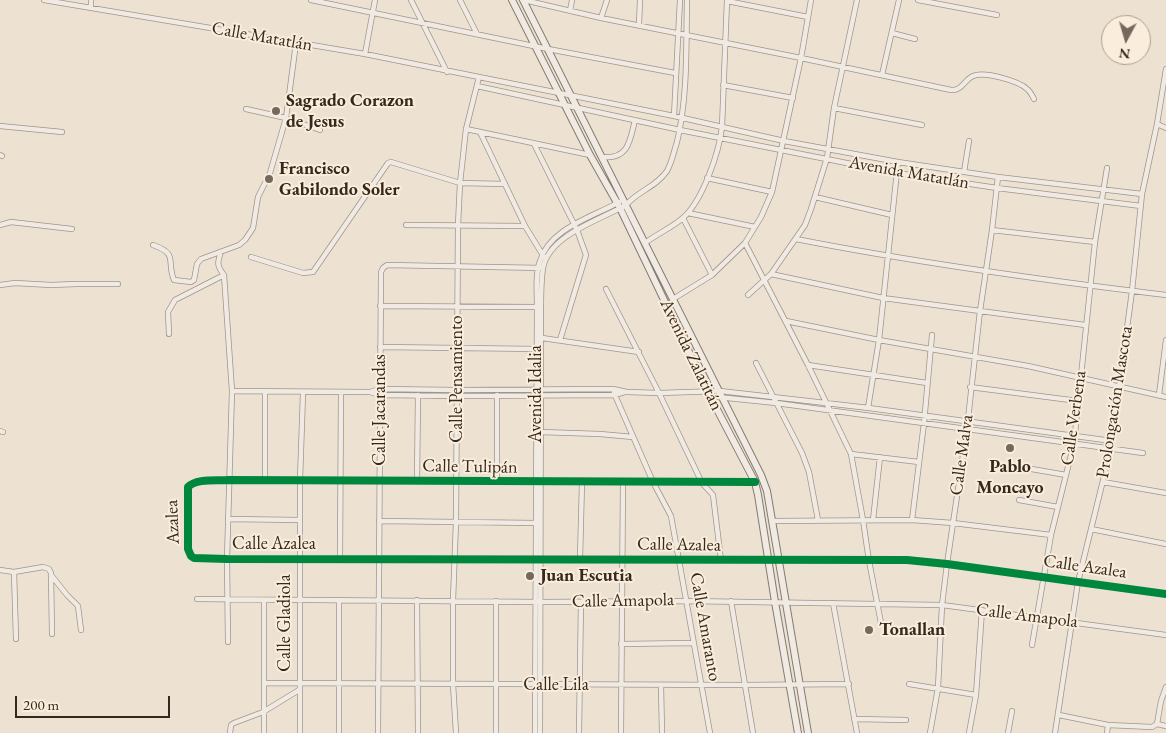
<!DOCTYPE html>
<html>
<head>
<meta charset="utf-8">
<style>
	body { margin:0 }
	#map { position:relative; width:1166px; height:733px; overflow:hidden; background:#ede2d2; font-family:"EB Garamond",serif }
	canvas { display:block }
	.north { position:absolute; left:1101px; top:15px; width:50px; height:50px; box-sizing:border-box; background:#faeddb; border:1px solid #ab9e90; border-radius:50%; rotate:186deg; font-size:14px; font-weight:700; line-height:20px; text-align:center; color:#34281f }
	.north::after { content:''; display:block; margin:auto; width:18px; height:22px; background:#75695e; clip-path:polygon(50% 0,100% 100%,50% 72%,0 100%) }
	.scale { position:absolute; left:15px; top:696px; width:155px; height:22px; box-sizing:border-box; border:2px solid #34281f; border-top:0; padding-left:6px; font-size:15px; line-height:18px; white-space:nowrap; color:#34281f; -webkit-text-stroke:4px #faeddb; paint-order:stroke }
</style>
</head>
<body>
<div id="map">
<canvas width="1166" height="733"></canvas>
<div class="north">N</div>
<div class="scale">200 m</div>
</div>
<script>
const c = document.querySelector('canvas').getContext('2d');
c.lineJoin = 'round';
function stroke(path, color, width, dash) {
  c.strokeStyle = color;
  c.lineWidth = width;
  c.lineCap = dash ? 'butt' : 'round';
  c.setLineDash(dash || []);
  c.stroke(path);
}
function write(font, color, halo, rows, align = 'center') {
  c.font = font + ' "EB Garamond",serif';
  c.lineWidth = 4;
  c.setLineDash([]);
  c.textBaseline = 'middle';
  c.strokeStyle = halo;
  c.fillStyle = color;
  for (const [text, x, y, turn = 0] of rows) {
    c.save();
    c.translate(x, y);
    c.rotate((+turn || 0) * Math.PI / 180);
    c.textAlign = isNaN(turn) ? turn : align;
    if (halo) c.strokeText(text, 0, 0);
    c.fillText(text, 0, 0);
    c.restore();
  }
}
const street = new Path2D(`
	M44,0L365,54L479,77L466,129L460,183L458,225L456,522L453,600V684L456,733
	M311,0L548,49L675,73
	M411,0L447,72
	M460,0L477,34
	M524,0L601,18L801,58L951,90C962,91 964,80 973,76C984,71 1019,81 1027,89C1030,91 1032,95 1034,99
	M918,0L997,15
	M727,1L808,17
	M91,8V0
	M570,11L572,0
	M601,18L607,0
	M639,25L640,0
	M892,33L915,39
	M365,54L375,0
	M882,75L899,0
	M479,77L674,116L784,141L898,162L998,177L1142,194
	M723,85L793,98
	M477,86L680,130L897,173L997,188L1141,206
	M834,108L922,125
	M246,109L286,118L320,130
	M674,116L680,0
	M1157,124L1166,128
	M0,126L62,132
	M466,129L590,155
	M480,132L525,226L544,257
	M534,144L577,230L586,255L560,340
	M0,155L2,156
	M602,157C629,160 630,140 635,120
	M964,172L969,141
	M707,178L772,192
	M815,197L892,215
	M688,213L755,227
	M683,218L712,275
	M0,225L11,222L72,229
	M406,225L525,226
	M992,230L1095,242
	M796,239C918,263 1042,280 1166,295
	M645,243C657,234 673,227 684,217C703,199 719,153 722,127L727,0
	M745,243L808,365L851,454L863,520L869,561L881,623
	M153,245C179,254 166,261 174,280L191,282L194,280L197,264L201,259L239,245L245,240L253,228L258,197L270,173L286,118L296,43
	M221,252C217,263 217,266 224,275
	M251,257L303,273L313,272L388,163L391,162L460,183L505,184
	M771,274L883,298L1085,325
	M0,285L15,283L51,285L76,284H118
	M606,289L659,393L702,483L713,495L721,560
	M748,295L771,274L805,225L811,209L827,158L834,108L857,0
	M673,299L712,275L745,243L761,217L772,192L801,58L811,0
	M380,306L537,307
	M786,321L879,340L1028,366L1166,397
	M169,334L168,312L175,300L224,275L232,391L227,559L228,642
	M542,338L639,352
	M380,347L539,349
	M756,363L802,453L809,472L818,520
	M808,365L927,383
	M970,387L1078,401
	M232,391L370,392L380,395L457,396L614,395L625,392
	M370,392L380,389L457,390L613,389L627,392L659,393L720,391L773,397L869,408L1112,441
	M614,393L653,482L671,516L710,733
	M1159,395L1166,340
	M708,396L776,403L1143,453
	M868,408L879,340L898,162
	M0,431L3,432
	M540,432L600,434L633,437
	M851,454L919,462
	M1026,468L1066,475
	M265,480V392
	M417,481L418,395
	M497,482V395
	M755,482L229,480C217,481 196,478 188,487V549L191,556L194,558L227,559L907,560L947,564L1166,594
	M1103,482L1166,493
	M1019,500L1058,507
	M228,519L300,520
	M873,520L880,457
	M912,520L924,423L932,335
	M379,521L536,523
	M772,521L912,520L953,523L1051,535
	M1091,529L1166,544
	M340,559L341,392
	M580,559L582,482
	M0,570L14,572L43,567L49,569L51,573L52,634
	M14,572L16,639
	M51,575L67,595L78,606L81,630
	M197,599L541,602L685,601L942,605L1166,635
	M264,600V733
	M339,600V733
	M417,600L418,733
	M496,601V733
	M731,601L753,733
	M833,603L857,733
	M621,644L693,643
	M1032,645L1051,535L1074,443L1095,242L1107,168
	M264,683L745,685L849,684
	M909,684L976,695
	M661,685L662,733
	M1059,715L1108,725L1152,727L1157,724L1166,726
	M854,719L906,720
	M1157,724L1161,701L1166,687
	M230,733L231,725L234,723L263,712L299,690
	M300,733V480L303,393
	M378,733L381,272L383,268L387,265L543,268
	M535,733L537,307C537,292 535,275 540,261C550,228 593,217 619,202
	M540,733L541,307C541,294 541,281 543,268C549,235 600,220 626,205C638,191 656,187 667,171C672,162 674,151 677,142C688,96 686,47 687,0
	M579,733L581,602
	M621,733L623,481
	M930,733L938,688L942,605L947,564L967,428L980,311L992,230L998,177
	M969,733L976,695L982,610
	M1008,733L1012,711
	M1055,733L1078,582L1111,448L1132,291L1142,194L1157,124L1166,69
	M1107,733L1108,725`);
const secondary = new Path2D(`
	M512,0L590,155L620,208L710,396L755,482L758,495L775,602L798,733
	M523,0L761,475L767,491L808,733`);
stroke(street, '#9d968c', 6);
stroke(secondary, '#837c73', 8);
stroke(street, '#f0eae2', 4.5);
stroke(secondary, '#f0eae2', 6);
stroke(new Path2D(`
	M755,482L229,480C217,481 196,478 188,487V549L191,556L194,558L227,559L907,560L947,564L1166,594`), '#00873e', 8);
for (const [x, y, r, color] of [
	[276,111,5,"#75695e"],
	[269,179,5,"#75695e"],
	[1010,448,5,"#75695e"],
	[530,576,5,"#75695e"],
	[869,630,5,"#75695e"]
]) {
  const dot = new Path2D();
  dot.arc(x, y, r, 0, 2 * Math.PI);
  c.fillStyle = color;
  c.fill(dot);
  stroke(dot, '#faeddb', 2);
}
write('18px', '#34281f', '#faeddb', [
	["Calle Matatlán",262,37,10],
	["Avenida Matatlán",909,173,10],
	["Avenida Zalatitán",691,355,64],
	["Calle Pensamiento",457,379,-90],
	["Avenida Idalia",536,394,-90],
	["Prolongación Mascota",1115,402,-81],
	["Calle Jacarandas",380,410,-90],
	["Calle Verbena",1074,418,-82],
	["Calle Malva",962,455,-82],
	["Calle Tulipán",470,467,1],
	["Azalea",173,522,-92],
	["Calle Azalea",274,544],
	["Calle Azalea",679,545,1],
	["Calle Azalea",1085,567,8],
	["Calle Amapola",623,601,-1],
	["Calle Amapola",1027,616,7],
	["Calle Gladiola",285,623,-90],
	["Calle Amaranto",705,627,80],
	["Calle Lila",556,685]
]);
write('bold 18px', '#34281f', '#faeddb', [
	["Sagrado Corazon",286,101],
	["de Jesus",286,122],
	["Francisco",279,169],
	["Gabilondo Soler",279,190],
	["Pablo",1010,467,"center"],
	["Moncayo",1010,488,"center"],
	["Juan Escutia",540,576],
	["Tonallan",879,630]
], 'left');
</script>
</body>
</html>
